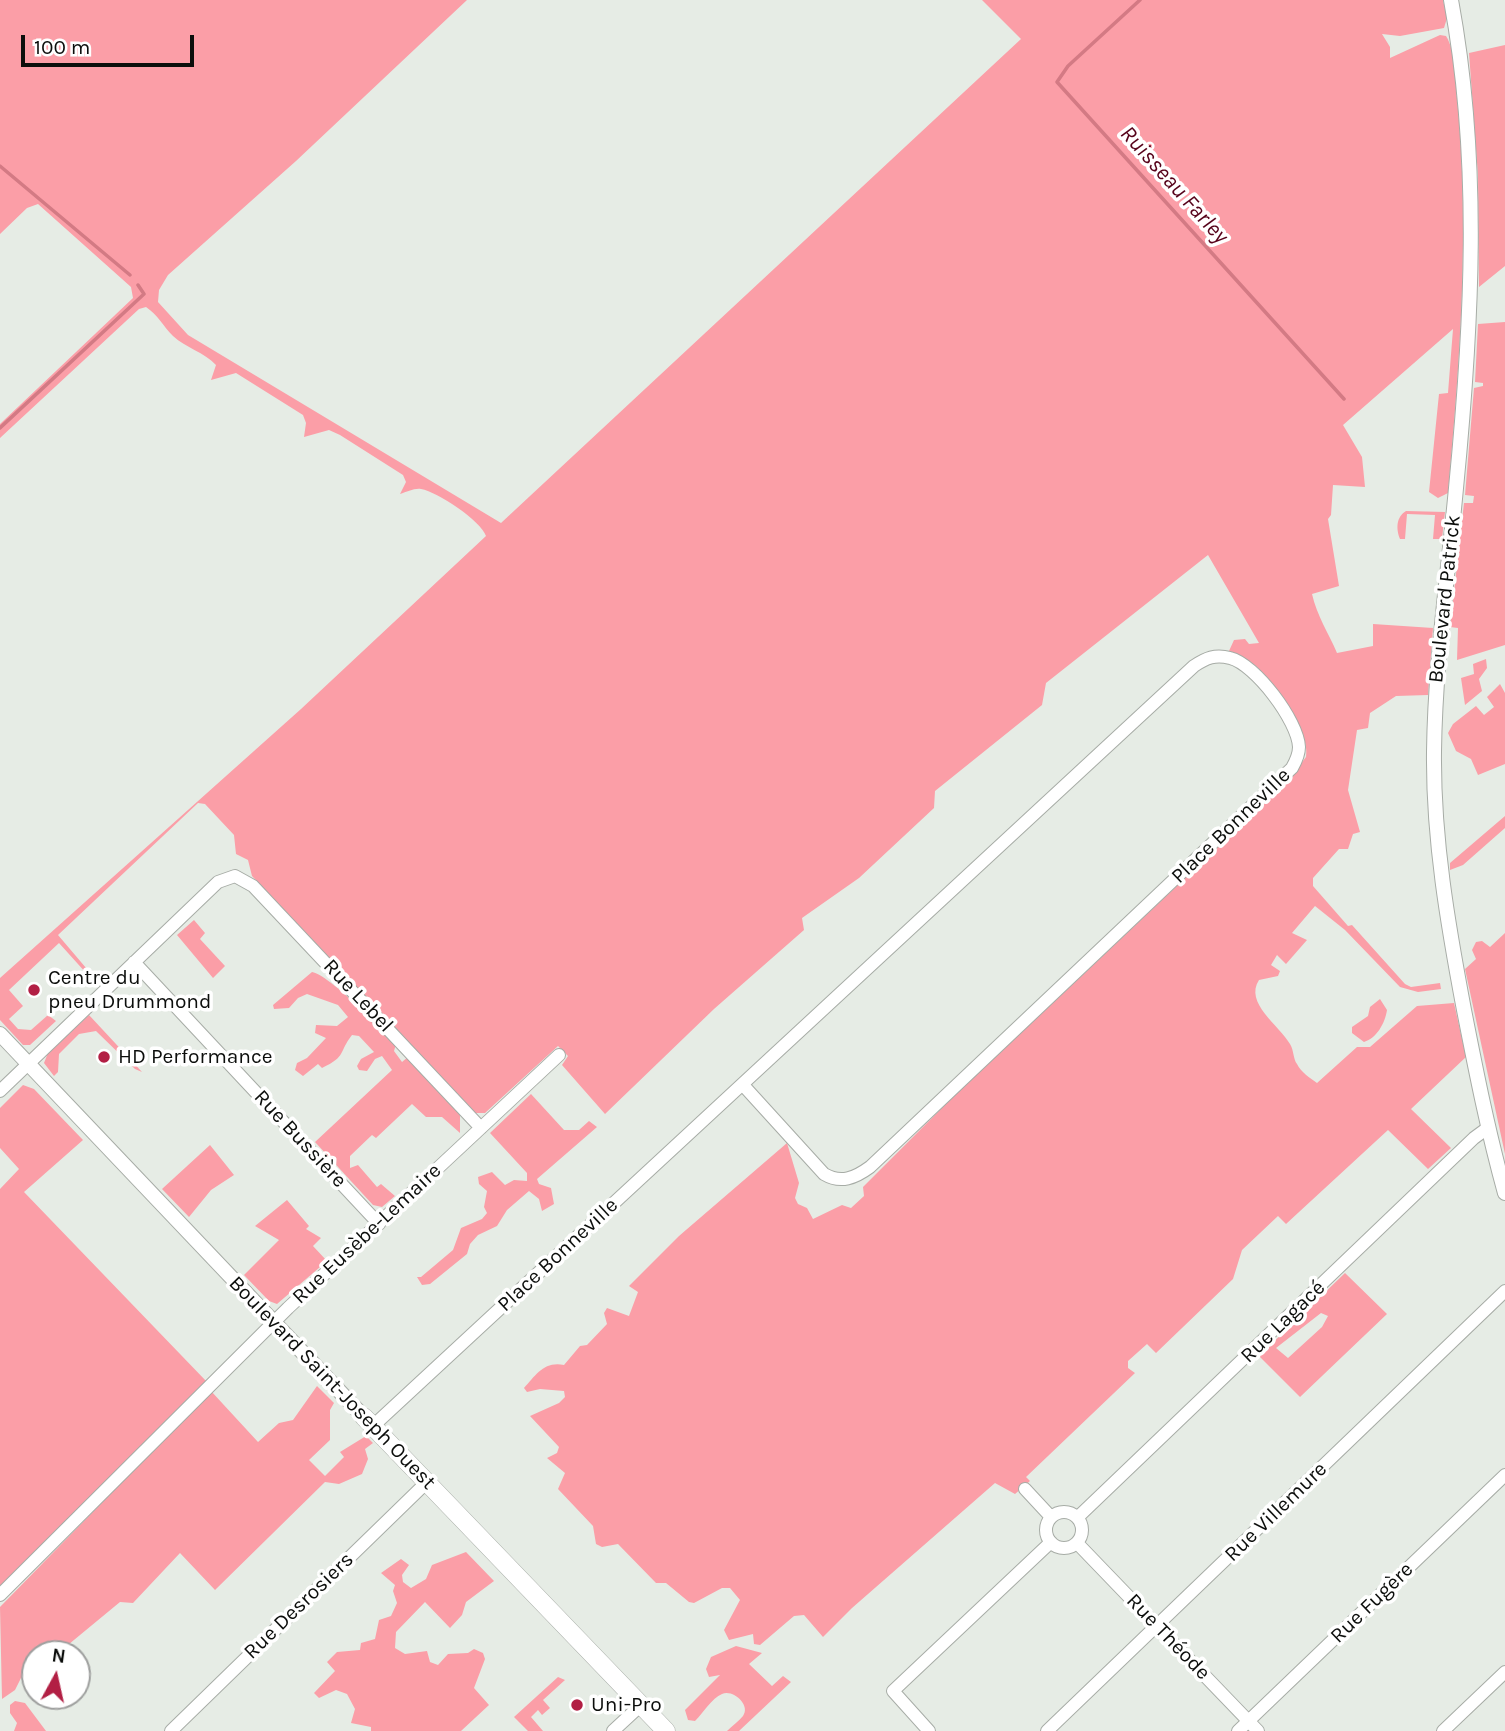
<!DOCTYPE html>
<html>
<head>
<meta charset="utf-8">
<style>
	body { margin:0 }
	#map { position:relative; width:1505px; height:1731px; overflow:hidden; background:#e6ece5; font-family:Karla,sans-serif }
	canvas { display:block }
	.north { position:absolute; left:21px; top:1640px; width:70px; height:70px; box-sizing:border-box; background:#fff; border:2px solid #9e9f9e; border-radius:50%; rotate:8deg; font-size:19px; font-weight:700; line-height:28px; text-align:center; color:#0c0e0c }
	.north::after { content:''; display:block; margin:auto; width:24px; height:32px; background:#b21f44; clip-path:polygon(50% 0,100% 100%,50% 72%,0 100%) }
	.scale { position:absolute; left:21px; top:35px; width:173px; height:32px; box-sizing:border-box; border:4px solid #0c0e0c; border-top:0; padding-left:9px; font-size:21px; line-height:24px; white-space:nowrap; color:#0c0e0c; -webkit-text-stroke:5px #fff; paint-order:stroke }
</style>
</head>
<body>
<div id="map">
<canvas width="1505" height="1731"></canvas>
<div class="north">N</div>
<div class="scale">100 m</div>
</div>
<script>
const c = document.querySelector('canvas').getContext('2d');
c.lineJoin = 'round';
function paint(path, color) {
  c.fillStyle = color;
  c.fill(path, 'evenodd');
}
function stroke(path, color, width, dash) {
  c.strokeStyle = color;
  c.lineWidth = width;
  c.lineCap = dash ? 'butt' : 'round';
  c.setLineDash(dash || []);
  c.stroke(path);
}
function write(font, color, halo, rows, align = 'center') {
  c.font = font + ' Karla,sans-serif';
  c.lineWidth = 7;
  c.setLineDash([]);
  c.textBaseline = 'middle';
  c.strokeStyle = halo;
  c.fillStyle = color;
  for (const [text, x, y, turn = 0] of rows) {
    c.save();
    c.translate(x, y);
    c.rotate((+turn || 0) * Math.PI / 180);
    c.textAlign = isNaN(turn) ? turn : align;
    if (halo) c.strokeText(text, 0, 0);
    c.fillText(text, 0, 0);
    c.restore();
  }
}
paint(new Path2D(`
	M0,0H467L296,161L168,275L159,290L158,302L188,335L501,523L1021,39L982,0H1443L1447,18L1444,28L1400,36L1382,34L1390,47V58L1440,35L1446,36C1456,52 1455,79 1457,98C1470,229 1460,362 1448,493L1438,498L1429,492L1439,394L1448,393L1453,329L1343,425L1362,457L1365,487L1333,485L1331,515L1328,519L1339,586L1312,594C1317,616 1328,632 1337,653L1373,646V624L1433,628L1428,695L1396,696L1370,713L1368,728L1357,730L1348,790L1360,832L1353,834L1348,849H1339L1313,878V886L1348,926L1352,925L1405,984L1411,987L1440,983L1441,989L1418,992L1400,987L1345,930L1315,906L1292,933L1307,940L1286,964L1277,955L1271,965L1280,971L1278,976L1259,980C1244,1003 1279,1025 1290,1044C1294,1050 1293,1059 1297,1064C1301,1072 1310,1078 1317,1083L1357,1047H1370L1417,1006L1454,1003L1466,1057L1411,1109L1451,1148L1428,1169L1388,1130L1286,1224L1278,1216L1242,1250L1233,1279L1156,1353L1147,1344L1128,1361V1368L1135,1373L1026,1477L1030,1481L1015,1494L995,1483L852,1608L823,1637L804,1615L794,1616L760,1645L754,1644L753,1634L729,1640L724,1630L740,1600L730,1588H722L694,1603L689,1602L666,1583H656L618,1544L602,1547L596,1544L593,1526L558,1489L565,1473L547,1458L557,1453L559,1447L530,1416L559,1403L565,1397L564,1391L540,1389L527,1392L524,1388C536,1375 544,1361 564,1365L580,1346L587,1345L607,1324L604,1313L607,1308L629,1316L638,1292L629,1286L679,1236L787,1143L799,1183L795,1198L798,1204L807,1208L813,1219L842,1205L851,1208L864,1196L863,1187L954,1096L1285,784L1306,757C1311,733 1275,683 1257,667C1249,660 1239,655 1229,651L1234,640L1245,639L1249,644L1259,643L1208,555L1046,683L1042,705L935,791L934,808L859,878L802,918L804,930L714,1009L605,1114L562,1065L568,1056L558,1046L485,1113H474L252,876L248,860L236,854L234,835L205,804L198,803L58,935L98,982L96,984L59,943L9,990L23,1006L9,1019L18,1029L31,1030L48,1015L56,1021L30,1045H23L0,1020V978L301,709L486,536C481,521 438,492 421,489C414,488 407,492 400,494L406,482L403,475L340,435L329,430L304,437L306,423L303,415L236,373L211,380L216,365C204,352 186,348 173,336C163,326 158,315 146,307L139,309L0,438V424L133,298L131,287L38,204L27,208L0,234Z
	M1505,45V266L1479,287L1478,176L1469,53Z
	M1505,322V645L1457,660L1458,628L1450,627L1464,503H1473L1474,496L1465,495L1474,388L1483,386V383L1475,382L1478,324Z
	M1406,511L1445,512L1442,539H1433L1435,515L1407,514L1405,539H1400C1396,529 1396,517 1406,511Z
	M1486,659L1487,668L1479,679L1482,691L1465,705L1461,678L1474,674L1473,664Z
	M1500,684L1505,693V764L1478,775L1471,759L1456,751L1448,733L1453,724L1476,706L1484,715L1494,707L1487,697Z
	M1505,816V828L1463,865L1450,870V863Z
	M194,920L205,933L200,939L225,966L213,978L177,935Z
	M1505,933V1154L1465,969L1476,959L1472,950L1476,942L1482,941L1490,947Z
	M312,972C331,976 380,1028 396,1044L394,1051L402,1062L408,1057L460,1114V1133L442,1117H426L412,1104L376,1138L372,1135L350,1156V1168L358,1165L377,1187L381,1184L395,1196L382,1207L373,1205L315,1142L392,1070L382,1056L375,1059L367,1071L359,1070L357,1066L361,1059L374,1052L359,1036L352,1035C338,1053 347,1056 322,1068L318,1064L303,1076L295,1070L297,1063L307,1058L326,1038L315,1033L316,1025L337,1026L348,1017L338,1005L307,994L298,998L289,1008L274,1009L273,1005Z
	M1380,999L1387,1010C1385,1023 1377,1038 1364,1042L1352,1033V1027L1368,1016L1370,1007Z
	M89,1015L142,1072L135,1069L96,1031L79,1034L59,1054L58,1072L54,1076L44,1063L48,1053Z
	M23,1085L34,1089L83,1140L24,1192L207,1382L0,1586V1189L19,1169L0,1148V1108Z
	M531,1094L564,1130H579L589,1121L597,1127L537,1179L539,1184L551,1188L554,1204L542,1211L539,1199L529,1191L507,1210L497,1226L478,1235L470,1244L467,1254L430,1284L422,1285L417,1277H421L453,1250L461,1228L482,1219L487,1213L484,1207L487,1191L479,1184L478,1177L492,1172L505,1185L514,1180L527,1181V1173L490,1133Z
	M210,1145L234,1175L211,1190L189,1217L162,1189Z
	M287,1200L309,1226L306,1229L321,1238L313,1246L327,1261L277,1304L269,1301L244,1275L279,1240L255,1226Z
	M1345,1273L1387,1314L1300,1397L1259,1356ZM1321,1313L1328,1316L1322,1327L1288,1358L1276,1348Z
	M317,1386L334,1403L330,1410V1440L309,1460L325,1476L344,1457L340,1452L366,1436L373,1443L365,1449L368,1459L362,1474L339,1484L325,1482L215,1590L180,1553L133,1603L120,1602L57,1654H35V1672L21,1678L15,1690L2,1699L0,1607L211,1391L258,1442L279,1423L293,1420Z
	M466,1552L494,1581L466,1602L462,1615L450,1628L425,1602L396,1632L395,1648L405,1654L427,1651L430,1662L438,1665L448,1654L468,1653L474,1649L483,1653L485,1659L474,1688L489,1705L461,1731H371V1727L351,1723L355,1709L347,1694L336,1690L319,1698L314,1693L335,1671L327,1662L337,1652L360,1650L361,1643L375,1639L379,1620L391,1616L397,1603L393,1591L395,1585L381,1573L401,1559L409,1565L402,1575L403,1582L411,1588L426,1579L432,1565Z
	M736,1646L762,1653L749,1664L772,1686L783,1676L791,1682L739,1731H727C732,1726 739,1721 743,1716C751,1705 733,1689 722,1694C712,1698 703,1713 695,1721L688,1720L685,1710L720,1675L709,1677L706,1669L711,1657Z
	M558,1677L565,1680L543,1700L550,1708L542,1715L538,1710L531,1717L543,1731H528L514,1717Z
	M15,1701L25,1703L46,1731H14L17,1723L10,1713V1705Z`), '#fb9ea7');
stroke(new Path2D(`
	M1140,0L1068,66L1057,82L1344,399
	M0,166L130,275
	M0,428L144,294L138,285`), '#d37a84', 3.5);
const minor = new Path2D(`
	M134,962L379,1224
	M0,1091L218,882L235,876L253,886L481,1128
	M373,1426L1194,666C1206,658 1215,654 1230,658C1255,664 1298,721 1299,747C1299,754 1296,761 1292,768L870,1167C855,1178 841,1184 824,1174L743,1085
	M1025,1489L1051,1517
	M1046 1530a18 18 0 1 1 36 0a18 18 0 1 1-36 0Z
	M1078,1517L1474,1138L1489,1127
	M1077,1543L1258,1731
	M0,1595L288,1308L559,1055
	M171,1731L427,1482
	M613,1731L641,1705
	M929,1731L893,1691L1051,1542
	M1047,1731L1505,1291
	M1238,1731L1505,1475
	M1443,1731L1505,1672`);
const tertiary = new Path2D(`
	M1451,0C1481,162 1472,325 1456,488C1448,576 1435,664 1434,752C1433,839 1448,925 1464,1010C1476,1071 1488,1132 1505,1193
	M0,1034L364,1417`);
const secondary = new Path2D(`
	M364,1417L666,1731`);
stroke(minor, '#a7aca6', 14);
stroke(tertiary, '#a7aca6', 16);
stroke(secondary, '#a7aca6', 19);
stroke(minor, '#fff', 12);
stroke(tertiary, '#fff', 14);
stroke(secondary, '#fff', 18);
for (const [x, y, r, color] of [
	[34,990,7,"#b21f44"],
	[104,1057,7,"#b21f44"],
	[577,1705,7,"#b21f44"]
]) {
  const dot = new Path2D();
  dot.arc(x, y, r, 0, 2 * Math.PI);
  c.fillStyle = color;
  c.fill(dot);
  stroke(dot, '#fff', 2.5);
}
write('21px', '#0c0e0c', '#fff', [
	["Boulevard Patrick",1445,599,-84],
	["Place Bonneville",1231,826,-44],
	["Rue Lebel",358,996,47],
	["Rue Bussière",300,1139,47],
	["Rue Eusèbe-Lemaire",367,1234,-43],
	["Place Bonneville",558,1255,-43],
	["Rue Lagacé",1283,1322,-44],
	["Boulevard Saint-Joseph Ouest",332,1383,46],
	["Rue Villemure",1276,1512,-44],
	["Rue Fugère",1372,1603,-44],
	["Rue Desrosiers",299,1606,-44],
	["Rue Théode",1168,1637,46]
]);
write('21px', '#0c0e0c', '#fff', [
	["Centre du",48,978],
	["pneu Drummond",48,1002],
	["HD Performance",118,1057],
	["Uni-Pro",591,1705]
], 'left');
write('italic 23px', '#56021a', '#fff', [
	["Ruisseau Farley",1174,185,48]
]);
</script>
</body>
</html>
